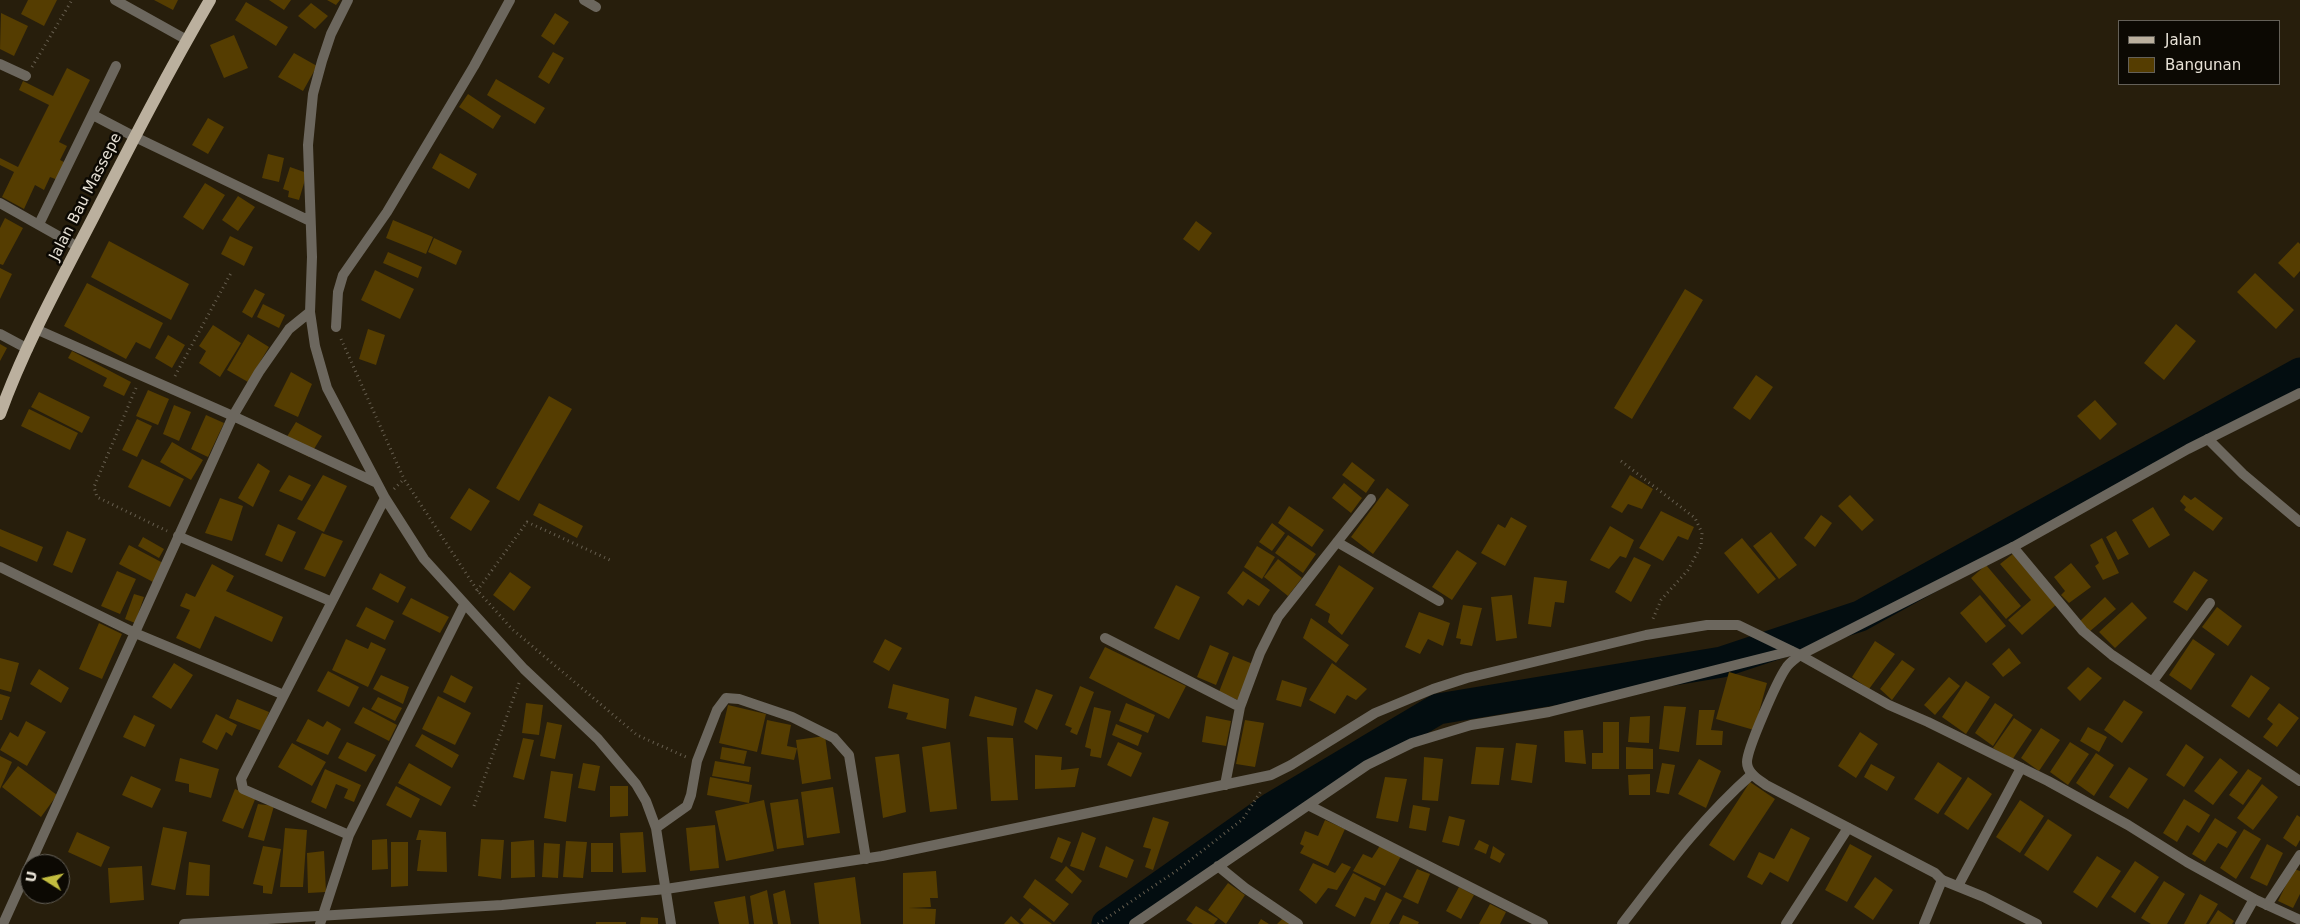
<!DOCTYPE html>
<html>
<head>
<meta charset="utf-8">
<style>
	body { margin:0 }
	#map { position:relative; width:2300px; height:924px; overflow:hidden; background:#271e0c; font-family:"DejaVu Sans",sans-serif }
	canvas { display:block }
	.legend { position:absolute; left:2118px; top:20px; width:162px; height:65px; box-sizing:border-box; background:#0c0903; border:1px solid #646058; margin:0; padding:6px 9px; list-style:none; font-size:15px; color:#e8e2d7 }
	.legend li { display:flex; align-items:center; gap:10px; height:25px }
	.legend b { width:25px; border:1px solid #646058 }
	.north { position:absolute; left:20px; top:854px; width:50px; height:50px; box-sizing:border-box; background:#0c0903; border:1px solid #646058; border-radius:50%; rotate:280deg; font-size:14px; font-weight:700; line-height:20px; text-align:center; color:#e8e2d7 }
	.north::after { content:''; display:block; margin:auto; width:18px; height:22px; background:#c3bd3f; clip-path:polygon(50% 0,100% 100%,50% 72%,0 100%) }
</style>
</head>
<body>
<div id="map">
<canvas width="2300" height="924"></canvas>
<ul class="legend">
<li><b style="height:6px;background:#bbb09e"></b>Jalan</li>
<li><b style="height:14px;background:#553d01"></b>Bangunan</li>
</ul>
<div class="north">U</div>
</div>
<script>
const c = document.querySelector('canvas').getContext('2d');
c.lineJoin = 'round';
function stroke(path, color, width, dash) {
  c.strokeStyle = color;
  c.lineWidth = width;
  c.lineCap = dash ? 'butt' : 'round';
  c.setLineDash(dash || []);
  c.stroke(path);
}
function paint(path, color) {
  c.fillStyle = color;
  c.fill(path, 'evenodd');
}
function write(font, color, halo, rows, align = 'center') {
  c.font = font + ' "DejaVu Sans",sans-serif';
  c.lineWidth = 5;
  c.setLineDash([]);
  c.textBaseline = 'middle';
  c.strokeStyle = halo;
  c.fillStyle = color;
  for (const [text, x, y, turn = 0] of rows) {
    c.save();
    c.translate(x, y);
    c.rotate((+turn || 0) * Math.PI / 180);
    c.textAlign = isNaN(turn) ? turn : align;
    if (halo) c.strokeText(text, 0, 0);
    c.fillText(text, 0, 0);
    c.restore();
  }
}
stroke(new Path2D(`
	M1107,924L1273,807L1438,709L1722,662L1860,616L2300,373`), '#030d10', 31);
paint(new Path2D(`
	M28,0H57L44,26L21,14Z
	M154,0H178L173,10Z
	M269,0H291L284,10Z
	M327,0H340L336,5Z
	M246,2L288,27L276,46L235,20Z
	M311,3L328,16L315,29L298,16Z
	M1,13L28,26L14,56L0,49Z
	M555,13L569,22L554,45L541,36Z
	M234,35L248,68L224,78L210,45Z
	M553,52L564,58L549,84L538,77Z
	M294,53L317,66L303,91L278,77Z
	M67,68L90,80L59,142L67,146L60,160L66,163L58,180L50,177L44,190L35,185L24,209L2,197L14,172L0,165V158L18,167L49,105L19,90L23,81L53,96Z
	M496,79L545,108L535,124L487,95Z
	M468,94L501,116L493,129L459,107Z
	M208,118L224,127L208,154L192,145Z
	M440,153L477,174L469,189L432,168Z
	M268,154L284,158L279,182L262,178Z
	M290,167L307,173L299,200L288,197L289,191L283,189Z
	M205,183L225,195L203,230L183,217Z
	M238,196L255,207L238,231L222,220Z
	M5,218L23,228L3,265L0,264V228Z
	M393,220L433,237L426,254L386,238Z
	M1196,221L1212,233L1199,251L1183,239Z
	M230,236L253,247L244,266L221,254Z
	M434,238L462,251L456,265L428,252Z
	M109,241L189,284L171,320L91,277Z
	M2298,242L2300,244V271L2294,278L2278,263Z
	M388,252L422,267L418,278L383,263Z
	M0,268L12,274L0,299Z
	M375,270L414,289L400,319L361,300Z
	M2255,273L2294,310L2276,329L2237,292Z
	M87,283L163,323L150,349L136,342L126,359L64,326Z
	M255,289L265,294L252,318L242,312Z
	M1685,289L1703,300L1632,419L1614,408Z
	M263,304L285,315L279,328L257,317Z
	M2176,324L2196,341L2164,380L2144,363Z
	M213,325L241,343L220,377L199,363L206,351L199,346Z
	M368,329L385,335L376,365L359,359Z
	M248,334L269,347L248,382L227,370Z
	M168,335L185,345L172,368L155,358Z
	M0,344L7,348L0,361Z
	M72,351L131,382L124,396L103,386L107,378L68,358Z
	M291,372L312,384L298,417L274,406Z
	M1756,375L1773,387L1750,420L1733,408Z
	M148,390L169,399L158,425L136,416Z
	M39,392L90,417L82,433L31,407Z
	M549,396L572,409L519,501L496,488Z
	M2095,400L2117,424L2100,440L2077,416Z
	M174,405L191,412L179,441L163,434Z
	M29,409L78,433L70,450L21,426Z
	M206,415L224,423L208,457L191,449Z
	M137,419L152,426L137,457L122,450Z
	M296,422L322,436L309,457L283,443Z
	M172,442L203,460L191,480L160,462Z
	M142,459L184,479L170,507L128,487Z
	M1352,462L1375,480L1366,493L1342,475Z
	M258,463L270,471L253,507L238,498Z
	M289,475L311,485L302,501L279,491Z
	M323,475L347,486L324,532L297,519Z
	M1630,475L1653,489L1642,509L1628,504L1622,513L1611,507Z
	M1344,483L1362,498L1351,513L1332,498Z
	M469,488L490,501L471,531L450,518Z
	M1387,488L1409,505L1373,554L1351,537Z
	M1850,495L1874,520L1862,531L1838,506Z
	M2184,495L2191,500L2195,497L2223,518L2213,531L2184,510L2186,507L2180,501Z
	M220,498L243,506L232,541L205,533Z
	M539,503L583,526L577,538L533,515Z
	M1289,506L1324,530L1312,547L1278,523Z
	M2153,507L2170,535L2149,548L2132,520Z
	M1661,511L1694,527L1688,540L1678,536L1663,561L1639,548Z
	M1821,515L1832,523L1815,547L1804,538Z
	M1511,517L1527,526L1505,566L1481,553L1498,524L1505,528Z
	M1272,523L1285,533L1272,551L1259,542Z
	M278,524L296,532L282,562L265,555Z
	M1610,526L1634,540L1626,558L1620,556L1609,569L1590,560Z
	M0,529L43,547L37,562L0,546Z
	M67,531L86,539L72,573L53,565Z
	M2116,531L2129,554L2118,560L2106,537Z
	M1771,532L1797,565L1779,579L1753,546Z
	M322,533L343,541L325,577L304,569Z
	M1288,535L1316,554L1303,573L1275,553Z
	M143,537L164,549L159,558L138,546Z
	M1742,538L1776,579L1758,594L1724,553Z
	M2102,538L2119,573L2103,580L2095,566L2099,563L2090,545Z
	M129,545L163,563L153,582L119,564Z
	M1257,546L1275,557L1262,579L1244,567Z
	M1457,550L1477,563L1452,600L1432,587Z
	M2014,553L2058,603L2022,635L2008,620L2031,600L2000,564Z
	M1634,557L1651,565L1631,602L1615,592Z
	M1278,559L1302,578L1288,596L1264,577Z
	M2071,563L2091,587L2069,603L2061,595L2065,591L2054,577Z
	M212,564L234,576L226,591L283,617L272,642L215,616L200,649L176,638L190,610L180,606L186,593L195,597Z
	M1339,565L1374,588L1342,635L1328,622L1330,614L1315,605Z
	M1986,565L2021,606L2006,619L1971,578Z
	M117,571L136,579L120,614L101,606Z
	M1243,571L1270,590L1259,606L1248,599L1243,606L1227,593Z
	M2194,571L2208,580L2187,611L2173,602Z
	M510,572L531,587L514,611L493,595Z
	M380,573L406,587L398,603L372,589Z
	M1534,577L1567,581L1564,603L1555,602L1551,627L1528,624Z
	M1176,585L1200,597L1179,640L1154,628Z
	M134,594L144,597L135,623L125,619Z
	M1512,595L1517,638L1496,641L1491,597Z
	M1980,595L2006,626L1986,643L1960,613Z
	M2105,597L2116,609L2089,632L2080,621Z
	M411,598L449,617L440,633L402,614Z
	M2132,602L2147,618L2115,648L2099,632Z
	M1463,605L1482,608L1472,646L1460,644L1461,639L1456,638Z
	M366,607L394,621L385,640L356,626Z
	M2217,607L2242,626L2228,646L2202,627Z
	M1419,612L1450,623L1443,646L1428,639L1420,654L1405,647Z
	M1311,618L1349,645L1336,663L1303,638Z
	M99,623L122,634L102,679L79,669Z
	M346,639L368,649L371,642L386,649L368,687L332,670Z
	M885,639L902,648L889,671L873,662Z
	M2193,639L2215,654L2191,690L2169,675Z
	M1875,641L1895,654L1869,689L1852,677Z
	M1210,645L1229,653L1216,685L1197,677Z
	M1105,647L1186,686L1169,719L1089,678Z
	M2009,648L2021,663L2003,677L1992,664Z
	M1233,656L1253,664L1238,700L1219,692Z
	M0,658L19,663L11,692L0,689Z
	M1902,660L1915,669L1892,700L1880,689Z
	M174,663L193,675L171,709L152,697Z
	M1332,663L1367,689L1356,700L1347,695L1335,714L1309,700Z
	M2088,667L2102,678L2080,701L2067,688Z
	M39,669L69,688L61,703L30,684Z
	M328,671L359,687L349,707L317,691Z
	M1729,672L1767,683L1754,730L1716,719Z
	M381,675L409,687L403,704L373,689Z
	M451,675L473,687L465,703L443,692Z
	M2251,675L2270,688L2249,718L2231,706Z
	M1949,677L1960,686L1935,715L1924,705Z
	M1282,680L1307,688L1301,707L1276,700Z
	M1966,681L1990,697L1966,734L1942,717Z
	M893,684L949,699L946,729L906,719L908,713L888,708Z
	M1080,686L1094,692L1077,735L1070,732L1072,728L1065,725Z
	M1036,689L1053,695L1037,730L1024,722Z
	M0,694L10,697L2,720H0Z
	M438,696L471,713L455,745L422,729Z
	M975,696L1017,708L1013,726L969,716Z
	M378,697L402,708L395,721L371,709Z
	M237,699L269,712L262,731L229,718Z
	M2124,700L2143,712L2122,743L2104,730Z
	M526,703L543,705L539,735L522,733Z
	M1126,703L1155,715L1148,733L1119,721Z
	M1995,703L2013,715L1993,746L1975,733Z
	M2279,703L2299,718L2277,747L2263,737L2273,724L2267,719Z
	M728,705L766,714L757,752L719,743Z
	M1664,706L1686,707L1679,752L1659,749Z
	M363,707L397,725L389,741L354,723Z
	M1094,707L1111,711L1101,758L1090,756L1091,749L1085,747Z
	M1699,710H1715L1711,730L1723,731L1722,745H1696Z
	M216,714L237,725L232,736L226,732L217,750L202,742Z
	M134,715L155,725L145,747L123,737Z
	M1206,716L1231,721L1226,746L1202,742Z
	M1650,716L1649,743L1628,742L1630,717Z
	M2014,718L2032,730L2012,760L1993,748Z
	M308,719L323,727L327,721L341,729L328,755L296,741Z
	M767,720L791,725L787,746L797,748L794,760L761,754Z
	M1245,720L1264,723L1255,767L1236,764Z
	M26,721L46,732L27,766L0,750L10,732L18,737Z
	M547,722L562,725L555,759L540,756Z
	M1603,722H1619V769H1592V753H1603Z
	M1116,724L1142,735L1138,746L1112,735Z
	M2088,727L2107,737L2099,752L2080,741Z
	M2041,728L2060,740L2039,771L2021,758Z
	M1583,730L1586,764L1565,762L1564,731Z
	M1860,732L1878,744L1856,778L1838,766Z
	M422,734L459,755L452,768L415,746Z
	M825,736L831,779L802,784L796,740Z
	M987,737L1013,738L1018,800L991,801Z
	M523,738L534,740L524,780L513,777Z
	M347,742L376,755L366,772L338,758Z
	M950,742L957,809L930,812L922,747Z
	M1118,742L1142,753L1131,777L1107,765Z
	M2070,742L2089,754L2068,785L2050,772Z
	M292,743L326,762L312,786L278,767Z
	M1516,743L1537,745L1532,783L1511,780Z
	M2186,744L2204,757L2184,787L2166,775Z
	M722,747L747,751L744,764L720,759Z
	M1476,747L1504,748L1499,785L1471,784Z
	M1626,747L1653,749V769H1626Z
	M2096,753L2114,765L2094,796L2076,783Z
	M899,754L906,812L883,818L875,757Z
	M1035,755L1062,757L1061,770L1079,768L1075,787L1035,789Z
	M0,756L12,762L0,789Z
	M1424,757L1443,759L1438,801L1422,800Z
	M180,758L219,769L211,798L189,792V784L175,781Z
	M2220,758L2238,772L2213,805L2194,791Z
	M1699,759L1721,771L1706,808L1678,794Z
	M715,761L751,767L749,782L712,776Z
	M1938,762L1962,778L1938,814L1914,799Z
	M409,763L451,787L441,806L398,783Z
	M583,763L600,766L595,791L578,788Z
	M1662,763L1675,765L1669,794L1656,792Z
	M1871,764L1895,777L1887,791L1864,777Z
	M18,766L57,795L41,817L2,787Z
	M2129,767L2148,779L2128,809L2109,797Z
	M325,769L361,785L354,802L344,798L348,789L336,784L326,809L311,802Z
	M2248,769L2262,778L2243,805L2229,795Z
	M551,771L573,774L566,822L544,818Z
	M1650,774V795H1629L1628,775Z
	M131,776L161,789L152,808L122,795Z
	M710,777L752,785L749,803L707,795Z
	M1385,777L1407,779L1398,822L1376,818Z
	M1968,777L1992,794L1968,830L1944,814Z
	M1750,782L1775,799L1734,861L1709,845Z
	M2262,784L2278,797L2253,830L2237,818Z
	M396,786L420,799L411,818L386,805Z
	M610,786H628V816L610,817Z
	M833,787L840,833L807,838L801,792Z
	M235,789L256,797L243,829L222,821Z
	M798,799L804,845L777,849L770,803Z
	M2184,799L2210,815L2199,833L2187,825L2177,842L2163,833Z
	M764,800L774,851L726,861L715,811Z
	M2020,800L2044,816L2020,853L1996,837Z
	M258,804L274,806L264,841L248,837Z
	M1413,805L1430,808L1426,831L1409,828Z
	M2297,815L2300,817V840L2296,847L2283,838Z
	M1449,816L1465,820L1459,846L1442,842Z
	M1153,817L1169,822L1153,870L1145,867L1151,849L1143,847Z
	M2215,818L2237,832L2227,848L2218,843L2205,862L2192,854Z
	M2048,819L2072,835L2048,871L2024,855Z
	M1325,820L1345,829L1328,866L1300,853L1304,846L1300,844L1305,831L1318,836Z
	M715,825L719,868L690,871L686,828Z
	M163,827L187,832L175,890L151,885Z
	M285,828L307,830L303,887H280Z
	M1791,828L1810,838L1788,882L1770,872L1762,885L1747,877L1759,852L1774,859Z
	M2244,829L2261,839L2236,879L2220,868Z
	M419,830L446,832L447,872L417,871L421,840H416Z
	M77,832L110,847L101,867L68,852Z
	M643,832L646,872L622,873L620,833Z
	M1082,832L1096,838L1084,871L1070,866Z
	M1058,837L1071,842L1062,863L1050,858Z
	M387,839L388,869L372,870V840Z
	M481,839L504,840L501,879L478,876Z
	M534,840L535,877L511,878V842Z
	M1479,840L1489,845L1486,854L1474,849Z
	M566,841L587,842L583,878L563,877Z
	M391,842H408V886L391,887Z
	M544,843L560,844L558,878L542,877Z
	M591,843H613V872H591Z
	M1381,844L1401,856L1385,886L1353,871L1363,854L1372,858Z
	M1850,844L1872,856L1847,902L1825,890Z
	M2267,844L2283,853L2267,886L2250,878Z
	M263,846L281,849L272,894L263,893V886L253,884Z
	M1106,846L1134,860L1127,878L1099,867Z
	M1493,846L1505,854L1500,863L1490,858Z
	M324,851L326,892L308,893L307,853Z
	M2097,856L2121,871L2097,908L2073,892Z
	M2135,861L2159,877L2135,913L2111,897Z
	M189,862L210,865L209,896L186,895Z
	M1313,863L1335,873L1342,863L1351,867L1337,890L1328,888L1316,904L1299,890Z
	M142,866L144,900L110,903L108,868Z
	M1066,866L1082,881L1072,894L1055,880Z
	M1417,869L1430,874L1418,904L1403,897Z
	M2294,869L2300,871V894L2293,908L2278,901Z
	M936,871L938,898H930L931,907L909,908L936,909L935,924H903V873Z
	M1353,873L1381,888L1375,901L1365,897L1355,917L1335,906Z
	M855,877L861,924H819L814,883Z
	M1875,877L1893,890L1873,920L1854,907Z
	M1035,879L1069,904L1054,922L1023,897Z
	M2164,881L2185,894L2167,924H2151L2141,918Z
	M1228,883L1245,895L1226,924L1208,910Z
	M1459,887L1474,895L1461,919L1446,911Z
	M767,890L773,924H754L750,896Z
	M785,890L791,924H778L773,894Z
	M1386,892L1402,900L1389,924H1370Z
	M2200,894L2218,904L2206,924H2184Z
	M745,896L749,924H719L714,902Z
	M1490,904L1506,912L1500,924H1479Z
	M1196,906L1218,919L1214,924H1193L1186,920Z
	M1030,908L1052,924H1024L1020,920Z
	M2218,910L2234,921L2232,924H2209Z
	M1403,915L1419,922L1418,924H1399Z
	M1011,916L1020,924H1004Z
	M641,917L658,918V924H640Z
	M1283,918L1291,924H1277Z
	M1261,919L1269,924H1258Z
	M596,922H626V924H596Z`), '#553d01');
stroke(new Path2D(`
	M32,67L72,0
	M341,339L404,479L477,590L512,629L637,735L686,757
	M175,376L231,273
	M136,388L94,487L97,497L167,531
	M1621,461L1695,518L1702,533L1701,546L1688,570L1661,600L1652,621
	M394,489L404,479
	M477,591L527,522L610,560
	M474,806L519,683
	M1098,924L1179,869L1243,819L1261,791`), '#665e4f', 3, [1, 4]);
stroke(new Path2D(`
	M93,115L135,137
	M39,224L116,66`), '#6c675e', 10);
stroke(new Path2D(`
	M115,0L187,40
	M348,0L331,34L322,61L313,94L308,145L312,257L310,312L315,346L327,388L385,498L424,559L524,669L598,739L636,784L646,801L656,828L671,924
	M584,0L596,7
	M0,64L26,76
	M135,137L310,221
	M0,203L78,247
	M336,327L338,292L343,275L387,212L474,66L510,0
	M38,330L233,416L377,483
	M0,334L28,349
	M2208,439L2243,474L2300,522
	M178,536L330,601
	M1337,542L1439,601
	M2013,547L2083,631L2112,655L2300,781
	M0,567L135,633L284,695
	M1105,638L1240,707
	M2153,681L2210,603
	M1225,785L1240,707L1260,653L1278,617L1371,499
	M1308,805L1543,924
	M656,828L687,806L691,795L697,761L717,710L726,698L739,699L792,717L834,738L849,755L866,859
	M349,835L243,789L241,779L385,498
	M1218,866L1245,888L1298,924
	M1942,880L1984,897L2037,924
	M1958,886L2021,768
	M2267,905L2300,855
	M3,924L233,416L259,372L289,329L310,312
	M320,924L349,835L464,605
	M1134,924L1367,765L1412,743L1471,725L1549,712L1791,651
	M1622,924C1663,871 1701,819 1752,774
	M1786,924L1848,828
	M2240,924L2254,899`), '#6c675e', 10);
stroke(new Path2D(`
	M184,924L502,905L666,889L882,856L1271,775L1291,765L1375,713L1433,689L1467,678L1646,635L1707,625H1738L1800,655L1889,705L1928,722L2048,781L2128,825L2187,862L2254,899L2300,920
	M1924,924L1942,880L1935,873L1766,785C1758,779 1747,773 1747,762C1747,749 1777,681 1786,668C1789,663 1795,659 1800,655L2013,547L2188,449L2300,393`), '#6c675e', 10);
stroke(new Path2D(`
	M0,414C24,347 62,278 95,214C132,142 169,70 210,0`), '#bbb09e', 12);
write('15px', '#e8e2d7', '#0c0903', [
	["Jalan Bau Massepe",86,197,-63]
]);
</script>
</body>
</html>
